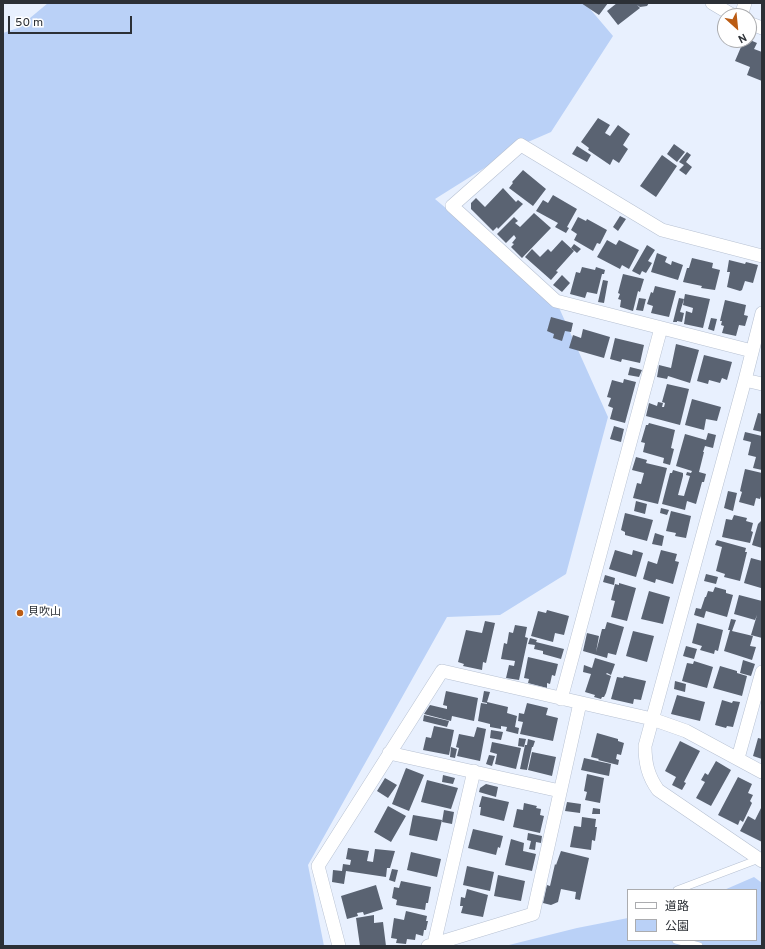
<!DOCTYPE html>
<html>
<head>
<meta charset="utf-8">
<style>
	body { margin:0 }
	#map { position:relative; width:765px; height:949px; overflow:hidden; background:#e8f0fe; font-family:Overpass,"Noto Sans JP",sans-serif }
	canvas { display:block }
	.frame { position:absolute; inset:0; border:4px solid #2c3036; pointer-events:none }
	.legend { position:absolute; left:627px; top:889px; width:130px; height:52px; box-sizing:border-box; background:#fff; border:1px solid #abacaf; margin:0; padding:5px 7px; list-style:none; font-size:12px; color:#2c3036 }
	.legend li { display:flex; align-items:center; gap:8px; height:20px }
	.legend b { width:20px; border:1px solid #abacaf }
	.north { position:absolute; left:717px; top:8px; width:40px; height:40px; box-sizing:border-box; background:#fff; border:1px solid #abacaf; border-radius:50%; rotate:153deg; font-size:11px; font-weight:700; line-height:16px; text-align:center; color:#2c3036 }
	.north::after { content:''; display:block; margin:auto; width:14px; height:18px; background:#bb5c14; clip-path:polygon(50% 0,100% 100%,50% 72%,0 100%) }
	.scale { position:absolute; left:8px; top:16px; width:124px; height:18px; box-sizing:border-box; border:2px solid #2c3036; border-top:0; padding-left:5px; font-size:12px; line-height:14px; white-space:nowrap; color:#2c3036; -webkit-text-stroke:3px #fff; paint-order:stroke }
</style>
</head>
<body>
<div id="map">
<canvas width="765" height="949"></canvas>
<div class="frame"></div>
<ul class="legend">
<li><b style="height:5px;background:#fff"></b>道路</li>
<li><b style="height:11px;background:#bad1f7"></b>公園</li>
</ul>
<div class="north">N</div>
<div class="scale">50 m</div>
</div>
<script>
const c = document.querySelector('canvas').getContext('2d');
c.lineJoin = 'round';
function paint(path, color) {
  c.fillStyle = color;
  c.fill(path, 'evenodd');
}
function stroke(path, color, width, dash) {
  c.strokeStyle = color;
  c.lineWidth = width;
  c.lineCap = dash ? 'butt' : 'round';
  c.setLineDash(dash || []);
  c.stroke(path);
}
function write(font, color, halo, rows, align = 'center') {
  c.font = font + ' Overpass,"Noto Sans JP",sans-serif';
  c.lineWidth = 4;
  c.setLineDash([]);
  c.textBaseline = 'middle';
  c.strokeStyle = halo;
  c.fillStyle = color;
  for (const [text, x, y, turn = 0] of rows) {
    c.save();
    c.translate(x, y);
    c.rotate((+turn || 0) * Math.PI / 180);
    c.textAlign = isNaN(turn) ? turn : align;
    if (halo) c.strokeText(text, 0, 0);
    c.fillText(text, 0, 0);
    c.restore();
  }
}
paint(new Path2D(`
	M48,3H585L613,36L551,132L521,145L435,199L556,301L608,417L566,574L500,615L447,617L308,865L324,946H3V33L18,28Z
	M754,877L762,883V946H505L577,928L628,918V940H756V890H724Z`), '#bad1f7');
paint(new Path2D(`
	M581,3H608L599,15Z
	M617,3H649L647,6L640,7L637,5L640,8L618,25L607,11Z
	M744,40H750L757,43L754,49L762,52V81L747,75L750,67L735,61Z
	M598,118L610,125L605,133L610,136L618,125L630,134L623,145L628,149L619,163L613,159L610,165L588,150L589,148L581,142Z
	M674,144L685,152L677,162L667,154Z
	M577,146L591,155L587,162L572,154Z
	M687,152L691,155L686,162L692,167L686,175L679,170L684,165L679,162Z
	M662,155L677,166L656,197L640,186Z
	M523,170L546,189L533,206L509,188L513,183L512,182Z
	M503,188L516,202L518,200L523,204L498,229L497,227L493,231L471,209V203L476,198L485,207Z
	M553,195L577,209L567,227L569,228L566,233L555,227L558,223L536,211L543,200L548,203Z
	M534,213L551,228L522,258L511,247L514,244L512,243L516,238L514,235L506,243L497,234L514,217L518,221L515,223L520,227Z
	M620,216L626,219L618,231L613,227Z
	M578,217L586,221L587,219L607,230L600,244L597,243L593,251L574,240L577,234L571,230Z
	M562,240L574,251L556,271L558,272L551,280L525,257L532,249L540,257L548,249L551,252Z
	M607,240L616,245L619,240L639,250L629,269L622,265L620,269L597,257Z
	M574,244L581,249L577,253L571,248Z
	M647,245L655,250L648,261L652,263L646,273L642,271L640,275L632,271Z
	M657,253L667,257L665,262L671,265L672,261L683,265L678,280L651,272Z
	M692,258L713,263L712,268L720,270L715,290L701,288L702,286L683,282L687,268H689Z
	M729,260L745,264L746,262L758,265L753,283L745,281L742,290L740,291L727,287L730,272H727Z
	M582,267L595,270L596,267L605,270L604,274H602L597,294L587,292L585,298L570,294L576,272L580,273Z
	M623,274L644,279L640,292L638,291L633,311L620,307L621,300L618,299L620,294L618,293Z
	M562,275L570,283L562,292L553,285Z
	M603,280L608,281L604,303L598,302Z
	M655,286L676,291L669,317L651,313L653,306L647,304L651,292L653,293Z
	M685,294L710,299L703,328L684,324L686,311L692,313L693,308L683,305Z
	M639,298L646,299L643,311L636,310Z
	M679,298L684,299L680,312L684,313L682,322L677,321V322H673Z
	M725,300L746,305L744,315L748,316L745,326L739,325L736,336L722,333L724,326L721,325L722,321H720Z
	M551,317L573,323L571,332L565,331L562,341L553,338L554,334L547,331Z
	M711,318L717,319L714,331L708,329Z
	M583,329L610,337L604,358L569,348L573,335L581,338Z
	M615,338L644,345L640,363L622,359L621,362L610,359Z
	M676,344L699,350L690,383L668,376L667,379L657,377L659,365L671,368Z
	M704,355L732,362L727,380L722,378L720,383L709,380L708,384L697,381Z
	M630,367L642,370L639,377L628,375Z
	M624,379L636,382L625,423L610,419L613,408L608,406L611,398L607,397L612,380L623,383Z
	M667,384L689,389L680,425L646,416L649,403L657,406L658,402L663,403L662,407H664L665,403L662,402Z
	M692,399L721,407L717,421L706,419L704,430L685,425Z
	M758,413L762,414V432L753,430Z
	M649,423L675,430L671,448L674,449L670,465L663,463L664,458L643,452L645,443L641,442L646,425H648Z
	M614,426L624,429L621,442L610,439Z
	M745,432L762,436V470L753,468L756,457L748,455L751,442L743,440Z
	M708,433L716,435L713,448L705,446L703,452H704L699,472L706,474L704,482H702L696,504L687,501L685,510L662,504L670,473H672L673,470L683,473V476L678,495L684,496L690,476L686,475L687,472L691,473L692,471L676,466L685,434L706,440Z
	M636,457L647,460L646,463L667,468L658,504L633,498L637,483L641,484L644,473L632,470Z
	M745,469L762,473V493L760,499L756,498L754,506L739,502L742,492L740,491Z
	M728,491L737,493L733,511L724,508Z
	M636,501L647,504L645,514L634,511Z
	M661,508L669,510L667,515L660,513Z
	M671,511L691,516L686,538L675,536L676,533L666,531Z
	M625,513L653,520L647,541L625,535V532L621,530Z
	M734,515L747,518L746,521L753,523L751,531L753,532L750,543L722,537L726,519L732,520Z
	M762,520V548L752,545L758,524Z
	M655,533L664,536L662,546L652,544Z
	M717,540L746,548L745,552H747L740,581L724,577L725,574L716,571L722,547L715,545Z
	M615,550L632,555L633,550L643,553L636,577L609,569Z
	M661,550L677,554L675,561L679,562L673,584L656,579L655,583L643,579L648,561L657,564Z
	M751,558L762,561L761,588L744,583Z
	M706,574L718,577L716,584L704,581Z
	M605,575L615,578L614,585L603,582Z
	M619,583L636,588L627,621L611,617L615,601L611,600L615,584L619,585Z
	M715,587L726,590V593L733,595L727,617L706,611L704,618L694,615L696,608L701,609L705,597H706L708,591L713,592Z
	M649,591L670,597L663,624L641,619Z
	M739,595L762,601V638L751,635L757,615L755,620L734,614Z
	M547,610L569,616L564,635L555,633L553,642L531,636L538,611L546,613Z
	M731,619L736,620L732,631L753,636L750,646L756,647L752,660L724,651L730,630H728Z
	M485,621L495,623L486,663L483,662L482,670L463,666L464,664L458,662L466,630L482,633Z
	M607,622L624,627L616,655L608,653L607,658L583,651L587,633L599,636L596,652L602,629H605Z
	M697,623L723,630L718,651L715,650L714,654L700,650L702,646L692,643Z
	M515,625L527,627L525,637L528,638L519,680L506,678L509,665L514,666L515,661L501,659L504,643L507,644L509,632L513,633Z
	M633,631L654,636L647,662L626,656Z
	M530,638L537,640L536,642L564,649L561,659L543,654V651L534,649L535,645L528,644Z
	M686,646L697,649L694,659L683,656Z
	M528,657L558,664L555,676L552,675L550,684L547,683V688L528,683L529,679L524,678Z
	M595,658L615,664L611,675L607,673L606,674L611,676L606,693L604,697H602L601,699L594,697L595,695L585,692L591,674L583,672L584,665L592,668Z
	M743,660L755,664L751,676L740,673Z
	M694,661L713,667L707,688L682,681L687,663L693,664Z
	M720,666L737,671V673L747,676L742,696L713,688Z
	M624,676L646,681L641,700L634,699L633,704L611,699L617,677L623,678Z
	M675,681L686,684L685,692L674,689Z
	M446,691L478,698L474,721L452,716L451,721L424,714L430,705L447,709V706L443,705Z
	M484,691L490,692L487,702L508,707L507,713L517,716L515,727L519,728L518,734L506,731L507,727L501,726V729L490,727V724L478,721L481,703L487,704V703L482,702Z
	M677,695L705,702L700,721L671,714Z
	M722,700L732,703L733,701L740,702L733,727L727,726L726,728L715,725Z
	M527,703L548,708L546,715L558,718L553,741L520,734L523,722L518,721L519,713L524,714Z
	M424,715L449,721L447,727L423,721Z
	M434,726L454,730L449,755L423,750L426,737L431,738Z
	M477,727L486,729L480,761L457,756L459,748L456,747L459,734L474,737Z
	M491,730L503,732L501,740L490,738Z
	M597,733L618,739V741L624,743L621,755L617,754L616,759L619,760L618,765L598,760L599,759L591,757Z
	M519,738L526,739L524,747L518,746Z
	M758,738L762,739V759L753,756Z
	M528,739L535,741L533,747H532L527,770L520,769L525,745H527Z
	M680,741L700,751L684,782L686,783L682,790L672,785L676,777L665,771Z
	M492,742L521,748L516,769L495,764L497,754L490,752Z
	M451,747L457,749L455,758L450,757Z
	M532,752L556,757L552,776L528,770Z
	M489,755L495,756L492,766L486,764Z
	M584,758L611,764L609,776L581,770Z
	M716,761L731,770L711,806L696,798L705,782L701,780L705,773L708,775Z
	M406,768L424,775L409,811L392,804Z
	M587,774L604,778L600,803L585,800L587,792L584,791Z
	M443,775L455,778L453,784L442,782Z
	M738,777L752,784L748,793L753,795L750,801L752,803L743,822L740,820L738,825L718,815Z
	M385,778L397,785L388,798L377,791Z
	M427,780L458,788L451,809L421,802Z
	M486,784L498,787L496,797L479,792L480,788Z
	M482,796L509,802L504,821L480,815L481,807H479Z
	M567,802L581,804L580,813L565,811Z
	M524,803L537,806L536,808L541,809L540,815L544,816L540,833L513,827L517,809L523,810Z
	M388,806L406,816L391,842L374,832Z
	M762,806V842L740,831L748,816L755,820Z
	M593,808L600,809V814H592Z
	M444,810L454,812L452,824L442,822Z
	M413,815L442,820L437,841L409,835Z
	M582,817L596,819L595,827H597L595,841L592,840L591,850L570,847L574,826L581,827Z
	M473,829L503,836L500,848L498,847L496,855L468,848Z
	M528,833L542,836L541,843L536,842L535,850L529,849L531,841L527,840Z
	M511,839L524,843L523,851L536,854L532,871L505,865Z
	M348,848L369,851L367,861L373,862L375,849L395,851L390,868H387L386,877L346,871L344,884L332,882L333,870L342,871L343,864L350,865L351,860L346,859Z
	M561,851L589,858L580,900L575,899L576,892L561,889L558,902L551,905L543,903L547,885L550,886L555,864L556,865Z
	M411,852L441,859L437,877L407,870Z
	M467,866L494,872L490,891L463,885Z
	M392,869L398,870L395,882L389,880Z
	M498,875L525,881L521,901L494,896Z
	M401,881L431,887L428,903H426L425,910L396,905L397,900L392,898L394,887L399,888Z
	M376,885L383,909L364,915L363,912L357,913L358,916L347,919L341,896Z
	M467,889L488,895L483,917L461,913L463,906H460L461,897L465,898Z
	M406,911L427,916L426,921H428L426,930H424L423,936L416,934L415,940L407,939L406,944L396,943L397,939L391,938L394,918L404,920Z
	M374,915V923L383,922L386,946H360L356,918Z`), '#5a6372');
const lane = new Path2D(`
	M677,890L759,859
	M676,940L699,946`);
const street = new Path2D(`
	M712,3L734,16
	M741,16L745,3
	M749,23L762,28
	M762,313L745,380L645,746C645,763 648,776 658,790L762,861
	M752,351L556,301L452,206L521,145L662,230L762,256
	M745,380L762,384
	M561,699L661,328
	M389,753L560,791
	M738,758L762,672
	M434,944L474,771
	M339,946L318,866L442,671L652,719L686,731L762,772
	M428,946L533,914L580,703`);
stroke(lane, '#b7c1d2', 8);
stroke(street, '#b7c1d2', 14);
stroke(lane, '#fff', 7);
stroke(street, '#fff', 13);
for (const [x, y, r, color] of [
	[20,613,4,"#bb5c14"]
]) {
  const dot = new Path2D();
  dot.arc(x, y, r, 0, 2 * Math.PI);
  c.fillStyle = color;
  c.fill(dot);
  stroke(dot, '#fff', 1.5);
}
write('11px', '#2c3036', '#fff', [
	["貝吹山",28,613]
], 'left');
</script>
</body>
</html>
